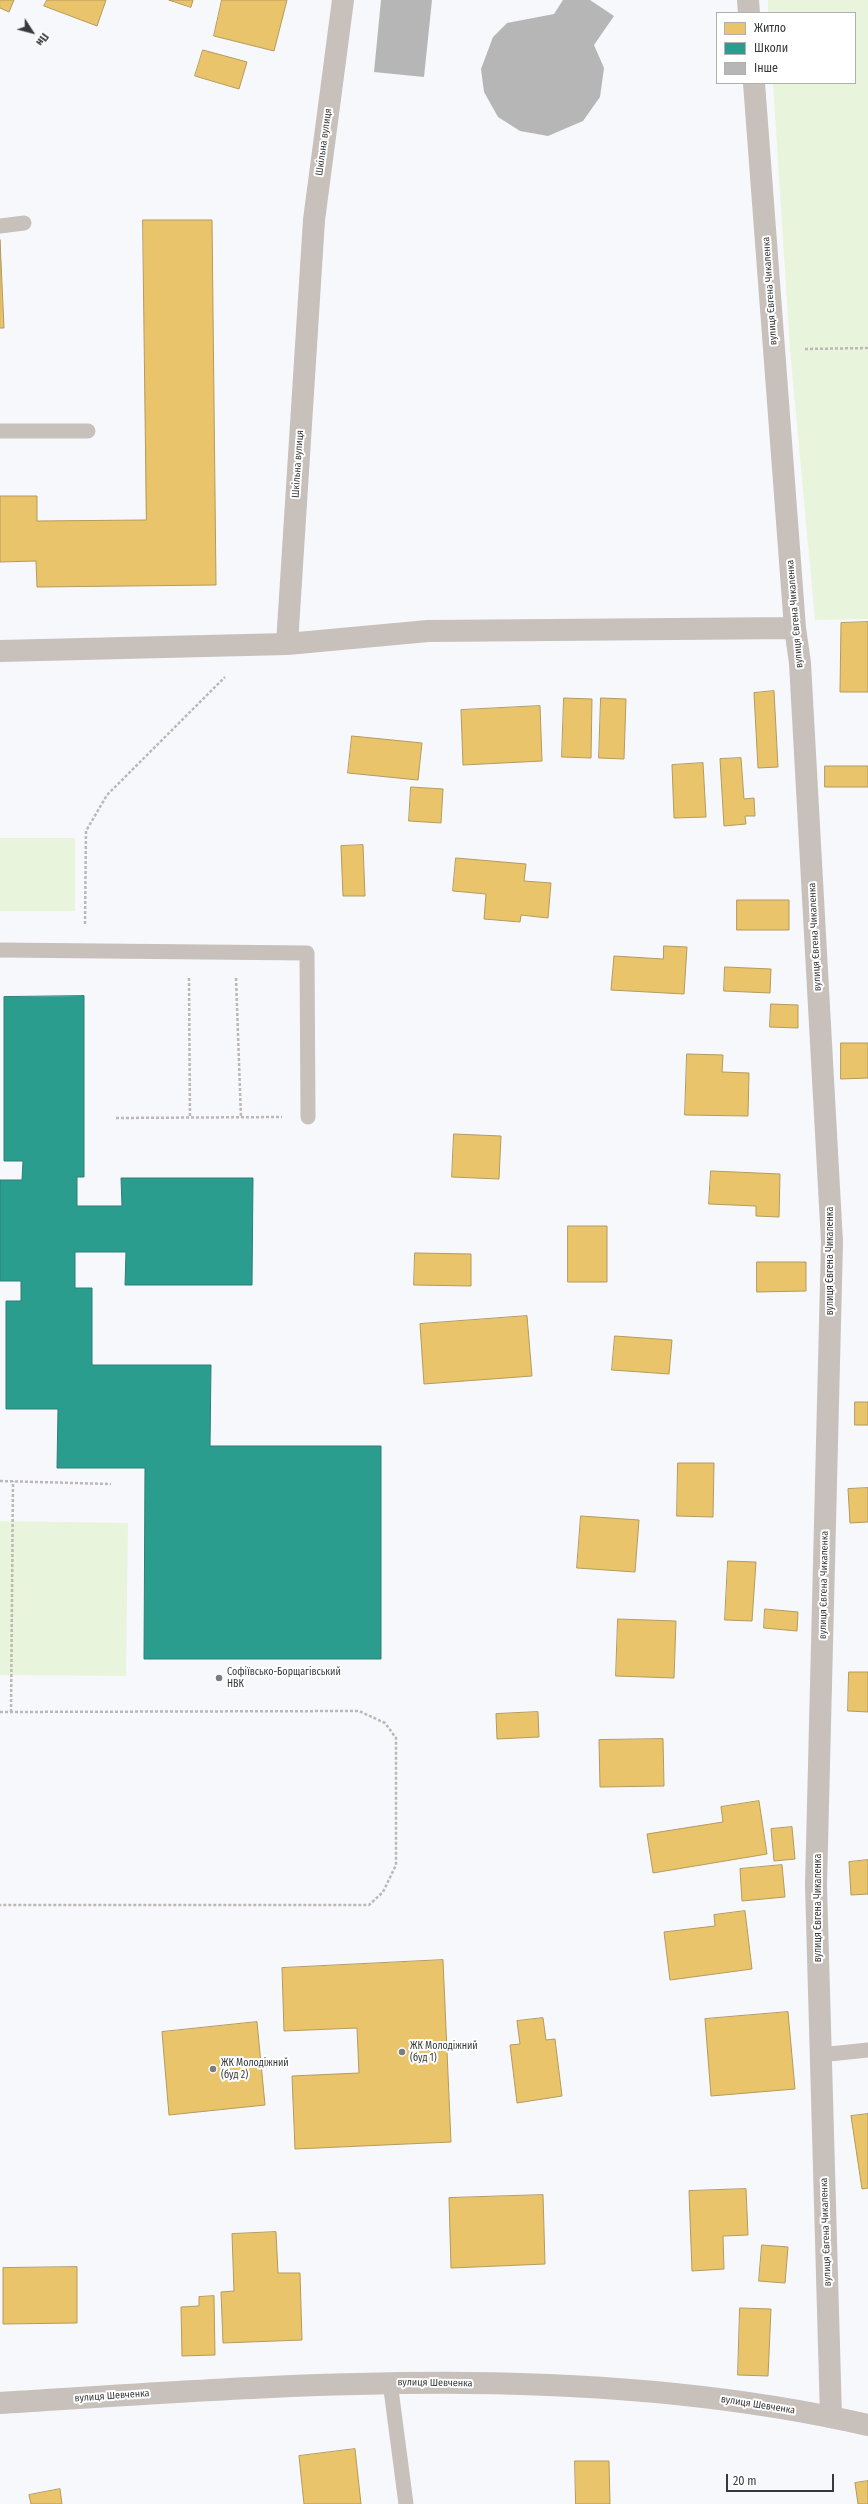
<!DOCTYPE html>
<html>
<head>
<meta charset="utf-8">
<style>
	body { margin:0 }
	#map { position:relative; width:868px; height:2504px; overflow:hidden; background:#f7f8fb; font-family:"Fira Sans Condensed",sans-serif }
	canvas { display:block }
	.legend { position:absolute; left:716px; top:12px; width:140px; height:72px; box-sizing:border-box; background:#fff; border:1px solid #afb0b0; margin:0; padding:5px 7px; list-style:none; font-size:12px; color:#38393a }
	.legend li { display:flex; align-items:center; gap:8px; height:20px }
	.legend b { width:20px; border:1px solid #afb0b0 }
	.north { position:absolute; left:12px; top:12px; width:40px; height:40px; -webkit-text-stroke:3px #fff; paint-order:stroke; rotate:126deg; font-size:11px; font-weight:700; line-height:16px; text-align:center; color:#38393a }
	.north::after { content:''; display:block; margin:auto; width:14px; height:18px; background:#38393a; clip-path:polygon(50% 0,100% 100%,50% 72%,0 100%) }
	.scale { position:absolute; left:726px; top:2474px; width:108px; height:18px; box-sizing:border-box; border:2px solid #38393a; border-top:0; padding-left:5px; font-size:12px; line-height:14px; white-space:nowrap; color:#38393a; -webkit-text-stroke:3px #fff; paint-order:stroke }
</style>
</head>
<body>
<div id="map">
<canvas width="868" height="2504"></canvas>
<ul class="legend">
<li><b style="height:11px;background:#e9c46a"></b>Житло</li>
<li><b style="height:11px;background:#2a9d8f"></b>Школи</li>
<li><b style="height:11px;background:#b6b6b7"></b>Інше</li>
</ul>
<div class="north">Пн</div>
<div class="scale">20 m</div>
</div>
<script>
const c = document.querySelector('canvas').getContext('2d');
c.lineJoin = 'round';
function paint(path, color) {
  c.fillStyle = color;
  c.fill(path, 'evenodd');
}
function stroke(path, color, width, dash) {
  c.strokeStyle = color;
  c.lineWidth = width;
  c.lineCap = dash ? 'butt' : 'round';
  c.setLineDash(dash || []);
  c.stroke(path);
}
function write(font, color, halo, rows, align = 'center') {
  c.font = font + ' "Fira Sans Condensed",sans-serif';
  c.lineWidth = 4;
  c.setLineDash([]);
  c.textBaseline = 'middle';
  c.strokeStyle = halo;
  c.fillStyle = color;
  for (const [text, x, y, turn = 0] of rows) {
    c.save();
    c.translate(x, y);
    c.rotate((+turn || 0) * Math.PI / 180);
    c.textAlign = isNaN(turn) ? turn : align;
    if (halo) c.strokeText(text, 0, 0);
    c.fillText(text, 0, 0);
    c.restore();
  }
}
paint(new Path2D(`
	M768,0H868V619L815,620L790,349L773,83H855V13H768Z
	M0,838H75V911H0Z
	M0,1521L128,1523L126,1676L0,1675Z`), '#e9f4dc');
const homes = new Path2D(`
	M0,0H14L9,12L0,8Z
	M47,0H106L97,26L44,6Z
	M169,0H193L191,7Z
	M222,0H287L274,51L214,36Z
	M203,50L247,62L239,89L195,76Z
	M143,220H212L216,585L37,587L36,561L0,562V496H37V521L146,520Z
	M0,240L4,328H0Z
	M868,622V692H840L841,623Z
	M774,691L778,767L758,768L754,693Z
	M564,698L592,699L591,758L562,757Z
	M601,698L626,699L624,759L599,758Z
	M540,706L542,761L463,765L461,710Z
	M352,736L422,743L418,780L348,773Z
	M741,758L744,799L754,798L755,816H745L746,824L724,826L720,759Z
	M703,763L706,817L674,818L672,765Z
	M825,766H868V787H825Z
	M411,787L443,789L441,823L409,821Z
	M363,845L365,896H343L341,846Z
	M456,858L526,864L524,881L551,883L548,918L521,915L520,922L484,919L486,894L453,891Z
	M737,900H789V930H737Z
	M664,946L687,947L684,994L611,990L614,956L663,959Z
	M725,967L771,969L770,993L724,991Z
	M771,1004L798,1005V1028L770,1027Z
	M841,1043H868V1078L841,1079Z
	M687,1054L723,1055L722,1072L749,1073L748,1116L685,1115Z
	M454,1134L501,1136L499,1179L452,1177Z
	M711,1171L780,1174L779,1217L756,1216V1206L709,1204Z
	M568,1226H607V1282H568Z
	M415,1253L471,1254V1286L414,1285Z
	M757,1262H806V1291L757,1292Z
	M527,1316L532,1376L424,1384L420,1324Z
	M615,1336L672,1340L669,1374L612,1370Z
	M855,1402H868V1425H855Z
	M678,1463H714L713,1517L677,1516Z
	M868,1488V1522L850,1523L848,1489Z
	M581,1516L639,1520L635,1572L577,1568Z
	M728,1561L756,1562L752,1621L725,1620Z
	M765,1609L798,1612L797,1631L764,1628Z
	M618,1619L676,1621L674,1678L616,1676Z
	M849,1672H868V1712L848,1711Z
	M538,1712L539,1737L497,1739L496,1714Z
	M663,1739L664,1786L600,1787L599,1740Z
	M759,1801L767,1854L653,1873L647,1834L723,1822L721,1807Z
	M792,1827L795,1859L774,1861L771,1829Z
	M868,1860V1894L851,1895L849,1862Z
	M782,1865L785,1897L742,1901L740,1869Z
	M745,1911L752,1969L670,1980L664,1932L715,1926L714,1915Z
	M443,1960L451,2142L295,2149L292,2076L359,2073L357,2028L284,2031L282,1968Z
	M788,2012L795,2089L711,2096L705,2019Z
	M543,2018L546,2040L555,2039L562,2096L517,2103L510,2045L520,2044L517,2021Z
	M257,2022L265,2105L169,2115L162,2032Z
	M868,2114V2188L862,2189L851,2116Z
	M746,2189L748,2235L723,2236L724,2269L692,2271L689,2191Z
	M543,2195L545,2264L451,2268L449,2198Z
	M276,2232L278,2273H300L302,2340L223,2343L221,2292L234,2291L232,2234Z
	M762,2245L788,2247L785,2283L759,2281Z
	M77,2267V2323L3,2324V2268Z
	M214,2296L215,2355L182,2356L181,2307L199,2306V2297Z
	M740,2308L771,2309L768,2376L738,2375Z
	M355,2449L361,2504H304L299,2456Z
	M575,2461H609L610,2504H576Z
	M868,2481V2504H858L855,2483Z
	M60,2489L62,2504H31L29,2495Z`);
paint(homes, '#e9c46a');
stroke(homes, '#b49a5c', 1);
const schools = new Path2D(`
	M84,996V1177H77V1206H122L121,1178H253L252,1285H125L126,1252H75V1288H92V1365H211L210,1446H381V1659H144L145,1468H57L58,1409H6V1301H21V1281H0V1180H22L23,1161H4V997Z`);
paint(schools, '#2a9d8f');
stroke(schools, '#2e7f76', 1);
paint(new Path2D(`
	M381,0H432L424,77L374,72Z
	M563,0H590L614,16L594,45L604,68L600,97L583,121L548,136L520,131L498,117L484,92L481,69L493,37L507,23L554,14Z`), '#b6b6b7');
stroke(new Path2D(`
	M805,349L868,348
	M85,924L86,831L107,795L225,677
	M189,978L190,1118
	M236,978L241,1118
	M116,1118L282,1117
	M0,1481L111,1484
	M0,1712L359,1711L385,1723L396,1738V1865L383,1892L369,1905H0
	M11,1712L13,1481`), '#bdb8b6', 2.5, [3, 2]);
stroke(new Path2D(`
	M0,226L24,223
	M0,431H88
	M0,950L307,953L308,1117
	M820,2055L868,2050
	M390,2382L406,2504`), '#c7c0bb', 15);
stroke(new Path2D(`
	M748,0L749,13
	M754,83L795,628L800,663L832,1242L816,1885L831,2417
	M287,644L314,220L343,0
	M0,651L287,644L428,631L795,628`), '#c7c0bb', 22);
stroke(new Path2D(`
	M0,2403C288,2385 584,2360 868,2425`), '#c7c0bb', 22);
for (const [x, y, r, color] of [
	[219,1678,4,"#7b7c7e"],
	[402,2052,4,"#7b7c7e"],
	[213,2069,4,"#7b7c7e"]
]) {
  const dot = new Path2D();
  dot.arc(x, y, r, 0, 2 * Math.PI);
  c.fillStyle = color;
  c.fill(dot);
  stroke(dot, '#fff', 1.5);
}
write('10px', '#38393a', '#fff', [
	["Шкільна вулиця",324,142,-82],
	["вулиця Євгена Чикаленка",770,291,-94],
	["Шкільна вулиця",298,464,-86],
	["вулиця Євгена Чикаленка",795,614,-95],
	["вулиця Євгена Чикаленка",815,937,-93],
	["вулиця Євгена Чикаленка",830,1261,-90],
	["вулиця Євгена Чикаленка",824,1585,-89],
	["вулиця Євгена Чикаленка",818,1908,-90],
	["вулиця Євгена Чикаленка",826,2232,-92],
	["вулиця Шевченка",435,2383,1],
	["вулиця Шевченка",112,2396,-4],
	["вулиця Шевченка",758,2405,9]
]);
write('10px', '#38393a', '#fff', [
	["Софіївсько-Борщагівський",227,1672],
	["НВК",227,1684],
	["ЖК Молодіжний",410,2046],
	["(буд 1)",410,2058],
	["ЖК Молодіжний",221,2063],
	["(буд 2)",221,2075]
], 'left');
</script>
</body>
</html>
